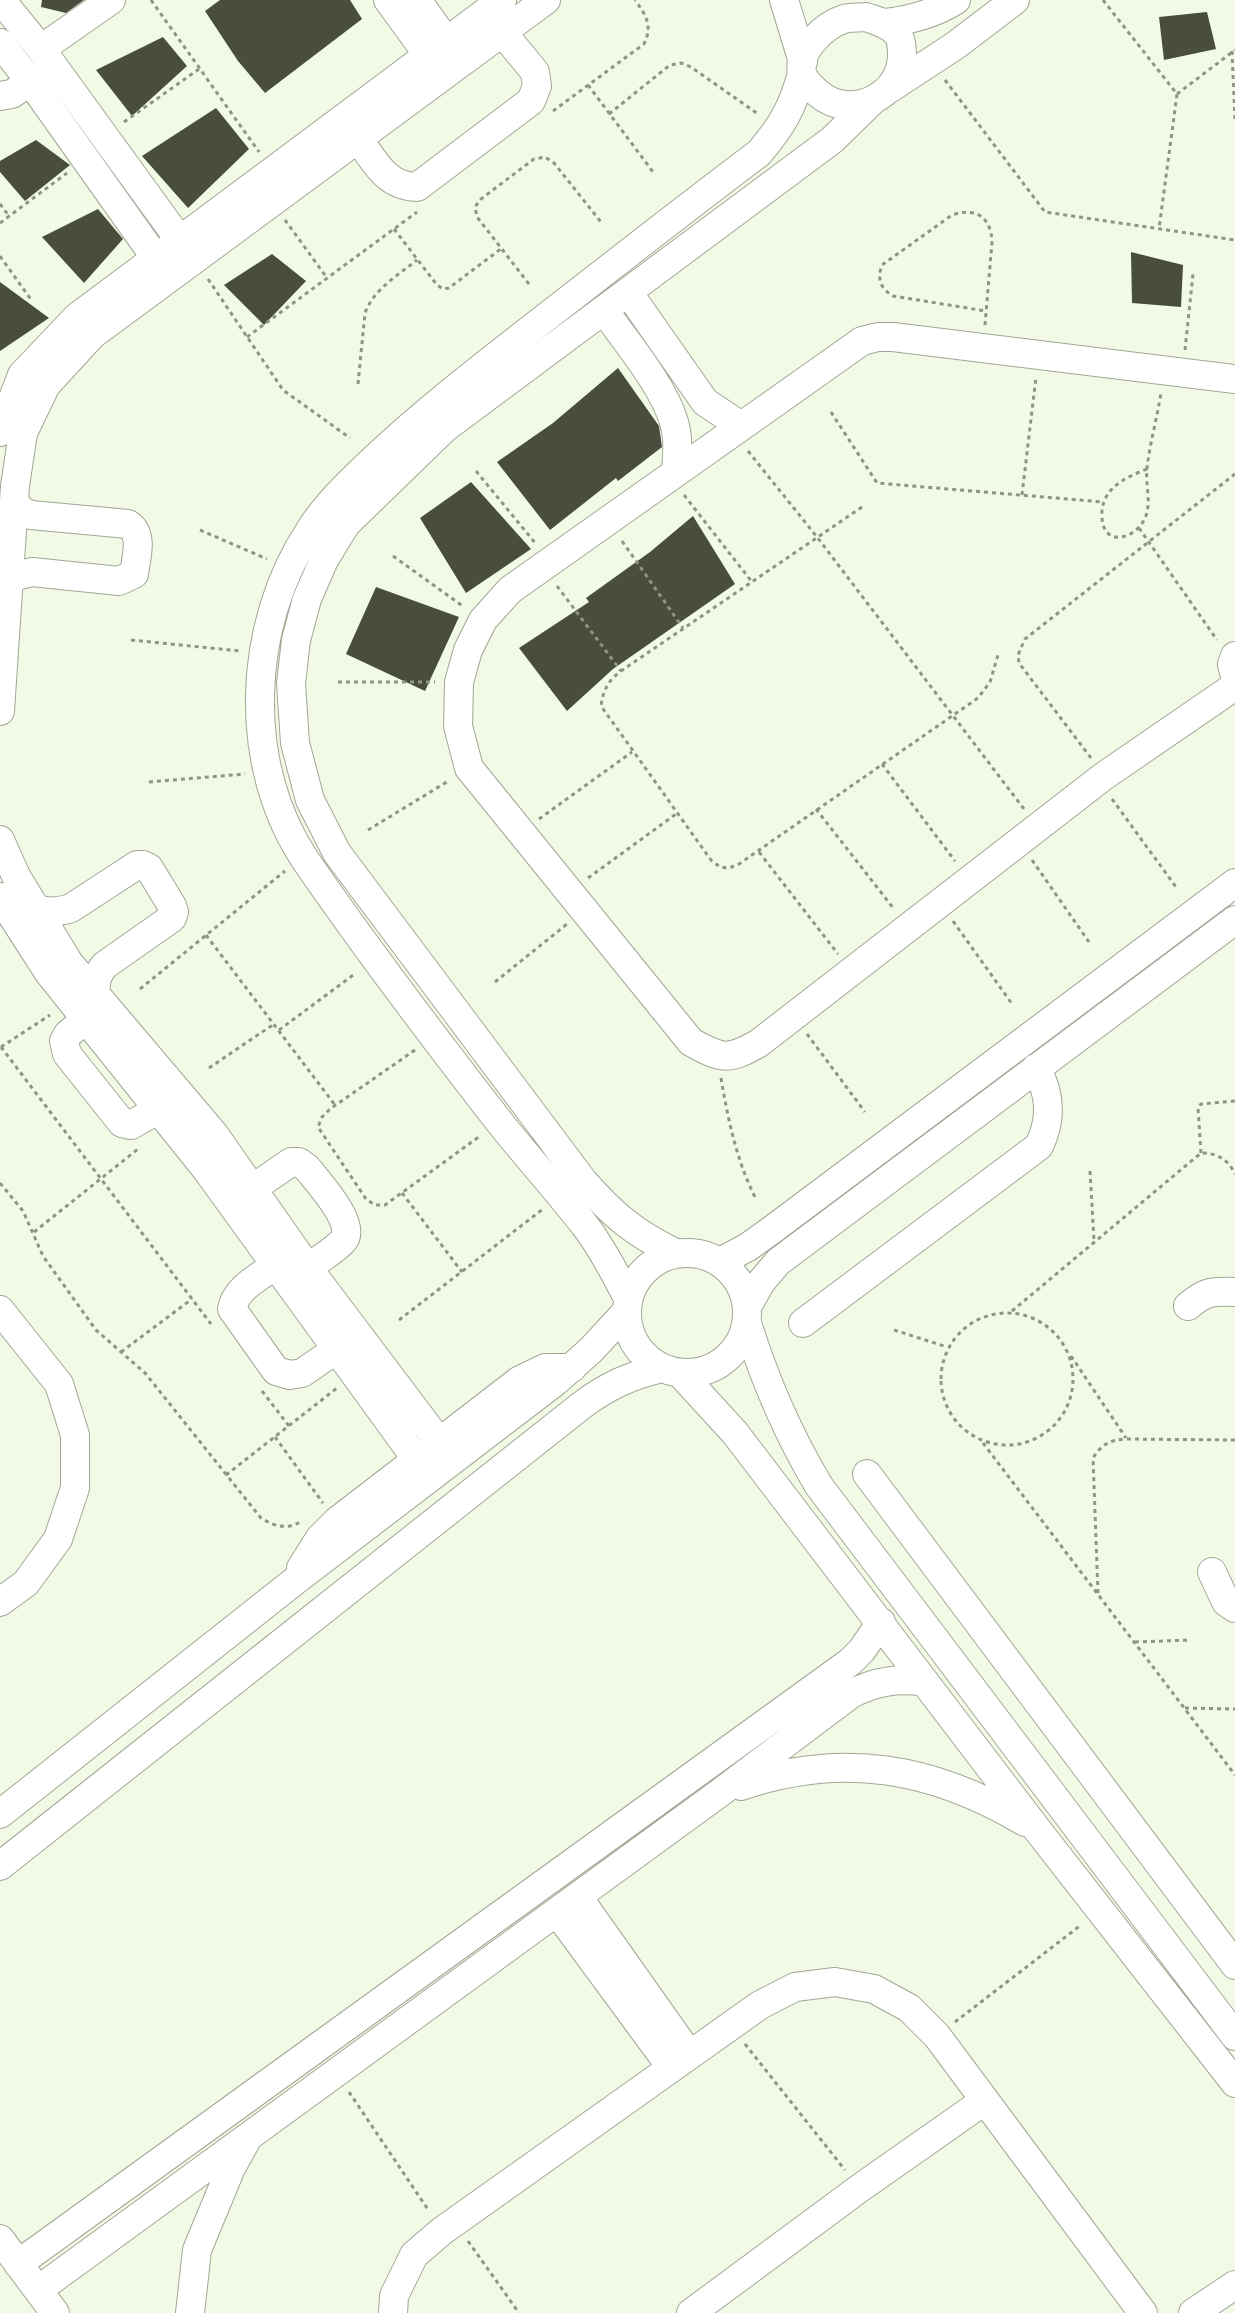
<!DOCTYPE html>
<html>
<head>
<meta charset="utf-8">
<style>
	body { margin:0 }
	canvas { display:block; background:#f2f9e5 }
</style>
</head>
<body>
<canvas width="1235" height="2313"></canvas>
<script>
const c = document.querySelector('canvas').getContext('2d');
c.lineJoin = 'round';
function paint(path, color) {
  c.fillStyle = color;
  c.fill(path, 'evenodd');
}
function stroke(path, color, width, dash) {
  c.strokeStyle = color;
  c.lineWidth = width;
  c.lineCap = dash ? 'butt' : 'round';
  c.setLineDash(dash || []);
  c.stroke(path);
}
paint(new Path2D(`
	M42,0H84L66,13L41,7Z
	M220,0H350L362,19L265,93L238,61L205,11Z
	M1207,12L1216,49L1164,60L1159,17Z
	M163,37L187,66L132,116L96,70Z
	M216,108L249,149L188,208L142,156Z
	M36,140L70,165L25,201L0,172V161Z
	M98,209L123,239L84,283L42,237Z
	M1131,252L1183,265L1181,307L1132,303Z
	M272,254L306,281L264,325L224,285Z
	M0,282L49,318L0,351Z
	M618,368L659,426L662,447L618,481L616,478L550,530L497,462L553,423Z
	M471,482L531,549L466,593L420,518Z
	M693,516L735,584L613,669L567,711L519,648L589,602L586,598L650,552Z
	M376,587L459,617L425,691L346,654Z`), '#484d3d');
const minor = new Path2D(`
	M1,0L41,49L189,253
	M388,0L439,70
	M417,0L456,55
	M784,0L803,62
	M866,17C877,21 889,24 897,33C901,38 902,48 902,55C902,96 851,121 819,94C813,89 804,81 802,73C797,50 825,25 844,19C850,17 859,18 866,17Z
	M885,23C911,20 934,14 956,0
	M0,43L30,81L165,271
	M41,49L111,0
	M889,89L956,45L1015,0
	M0,96L12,94L30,81
	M358,139C376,162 385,186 417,187L531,101L537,86L535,72L502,32
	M628,292L705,402L741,426
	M604,310C626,342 663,385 674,422C679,438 677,455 676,472
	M1235,379L893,337H878L862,341L510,590L483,620L468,650L459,682L458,726L469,768L691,1042C722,1059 728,1061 759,1043L1104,776L1235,686
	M0,432L22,375L77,317L502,0
	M10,582L16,576L32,572L119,581L134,574C136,558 144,534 128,524L31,515L22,511L15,503
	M1235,656L1232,664L1235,676
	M0,711L15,486L23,433L46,385L92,335L546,0
	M0,840L16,876L69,963L214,1134L308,1268L440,1443
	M0,897L49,973L206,1169L417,1460
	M37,909C49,913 58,912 71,908L137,865H143L149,868L172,906L174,912L172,918L105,965C97,974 95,981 96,994
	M100,1008L68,1034L64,1041L67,1054L122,1123L131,1125L159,1109
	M252,1189L291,1162H299L307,1168C318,1182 358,1225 343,1241C334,1251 319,1259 308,1268
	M627 1313a60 60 0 1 1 120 0a60 60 0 1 1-120 0Z
	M675,1253C633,1232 614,1216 583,1181L337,853L310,800L295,743L291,683L296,640L307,599L324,560L346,524L445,428L832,140L873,100
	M720,1262L748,1247L773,1229L1235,883
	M276,1265C259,1277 236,1288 232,1309L276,1371L290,1375L302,1373L337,1349
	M628,1298C615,1274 603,1249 586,1227C559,1192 529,1159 501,1124C434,1038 368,951 306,861C241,765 247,625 310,530C327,503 352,480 375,458C421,415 468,378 518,339C598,277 678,214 759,153C782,126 793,107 802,73
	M748,1305L761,1282L778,1262L1235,920
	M1188,1306C1206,1291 1212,1291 1235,1292
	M0,1310L59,1384L75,1435V1488L58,1539L26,1583L0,1602
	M747,1323C765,1381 788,1434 819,1486L1235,2036
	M803,1323L1039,1146C1052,1119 1051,1094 1036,1068
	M680,1373L735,1433L1036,1828L1235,2083
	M867,1474L1235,1965
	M301,1568L320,1538L337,1521L520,1380L545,1368H572
	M1212,1572L1226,1602L1235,1608
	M741,1786C844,1751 934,1768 1025,1822
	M0,1814L296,1580L555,1382L591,1350L626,1312
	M0,1866L582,1405C609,1385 630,1376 662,1368
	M578,1897L689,2054
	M557,1912L671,2067
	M0,2239L55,2313
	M18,2264L850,1662L862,1650L881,1622
	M38,2290L721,1792L851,1694C876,1681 898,1678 925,1682
	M190,2313L197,2250L231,2168L246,2141
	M393,2313L394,2296L414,2255L442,2231L760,2005L795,1987L835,1982L874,1989L909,2008L937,2036L1143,2313
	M691,2313L860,2188L984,2101
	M1193,2313L1235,2285`);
stroke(minor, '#a1a795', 30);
stroke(new Path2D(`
	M151,0L259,152
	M1103,0L1177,94L1159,229
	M1232,51L1235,119
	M945,80L1045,212L1235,240
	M588,85L653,172
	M1177,94L1235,50
	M553,111L644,44C653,26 646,15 635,0
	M609,114L670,65L681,63L691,67L758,114
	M124,122L199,69
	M0,204L9,216
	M285,220L327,278
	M0,223L67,173
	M394,229L437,285L443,289L449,288L502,248
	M0,256L32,301
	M208,279L283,390L350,438
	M529,284L477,217L475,207L481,199L534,159L545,157L554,163L601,222
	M985,325L992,242C991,217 976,207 952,215L882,265C877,279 880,288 893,296L986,311
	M247,337L417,212
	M1185,350L1193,274
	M358,384L365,313C374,289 397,276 417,260
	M831,412L877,483L1103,502
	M748,451L817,537L1024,809
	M1147,469C1124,478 1100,489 1102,518C1104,548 1136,539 1145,518C1152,503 1145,484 1147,468C1150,443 1157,418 1161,393
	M476,471L536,544
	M684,495L752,582
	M1022,495L1036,377
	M862,507L621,671C608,681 603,690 601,706L711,860C721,869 727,870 739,864L978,698L990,682L998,655
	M1139,528L1217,640
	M200,530L267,559
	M622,541L683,628
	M393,556L464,607
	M557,586L621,671
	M131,640L240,651
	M338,682H435
	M1091,758L1019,663L1018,655L1025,639L1235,474
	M882,764L955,861
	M149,782L245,774
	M1112,799L1176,887
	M816,809L894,909
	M539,819L632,752
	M368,830L450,780
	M759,852L838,954
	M1032,860L1089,942
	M588,878L676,814
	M953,921L1012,1004
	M206,935L335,1105
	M495,982L567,924
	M140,989L285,871
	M279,1030L356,973
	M807,1034L865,1112
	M1,1047L211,1324
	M1,1047L50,1015
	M415,1050L330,1109L322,1117L318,1127L366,1199L375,1205H385L480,1136
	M209,1068L274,1024
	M721,1078C728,1120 737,1162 756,1199
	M1201,1153L1198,1108L1201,1104L1235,1101
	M1090,1171L1094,1241
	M0,1183L23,1211L43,1256L96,1330L145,1373L261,1518C274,1526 286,1530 300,1522
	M402,1193L462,1272
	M34,1232L138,1149
	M1012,1311L1201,1153C1217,1153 1228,1159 1235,1174
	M941 1379a66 66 0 1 1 132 0a66 66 0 1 1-132 0Z
	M399,1320L543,1209
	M894,1330L947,1347
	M121,1352L192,1299
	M1071,1356L1126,1438
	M262,1391L289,1426
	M275,1437L323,1503
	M983,1443L1235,1775
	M226,1475L337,1388
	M1098,1593L1093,1458C1102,1444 1110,1440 1126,1439L1235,1440
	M1135,1642L1191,1640
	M1185,1708L1235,1709
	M955,2022L1081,1925
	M745,2044L845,2170
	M349,2092L429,2211
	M468,2241L519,2313`), '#8f9486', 3, [4, 4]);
stroke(minor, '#fff', 28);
</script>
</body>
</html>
